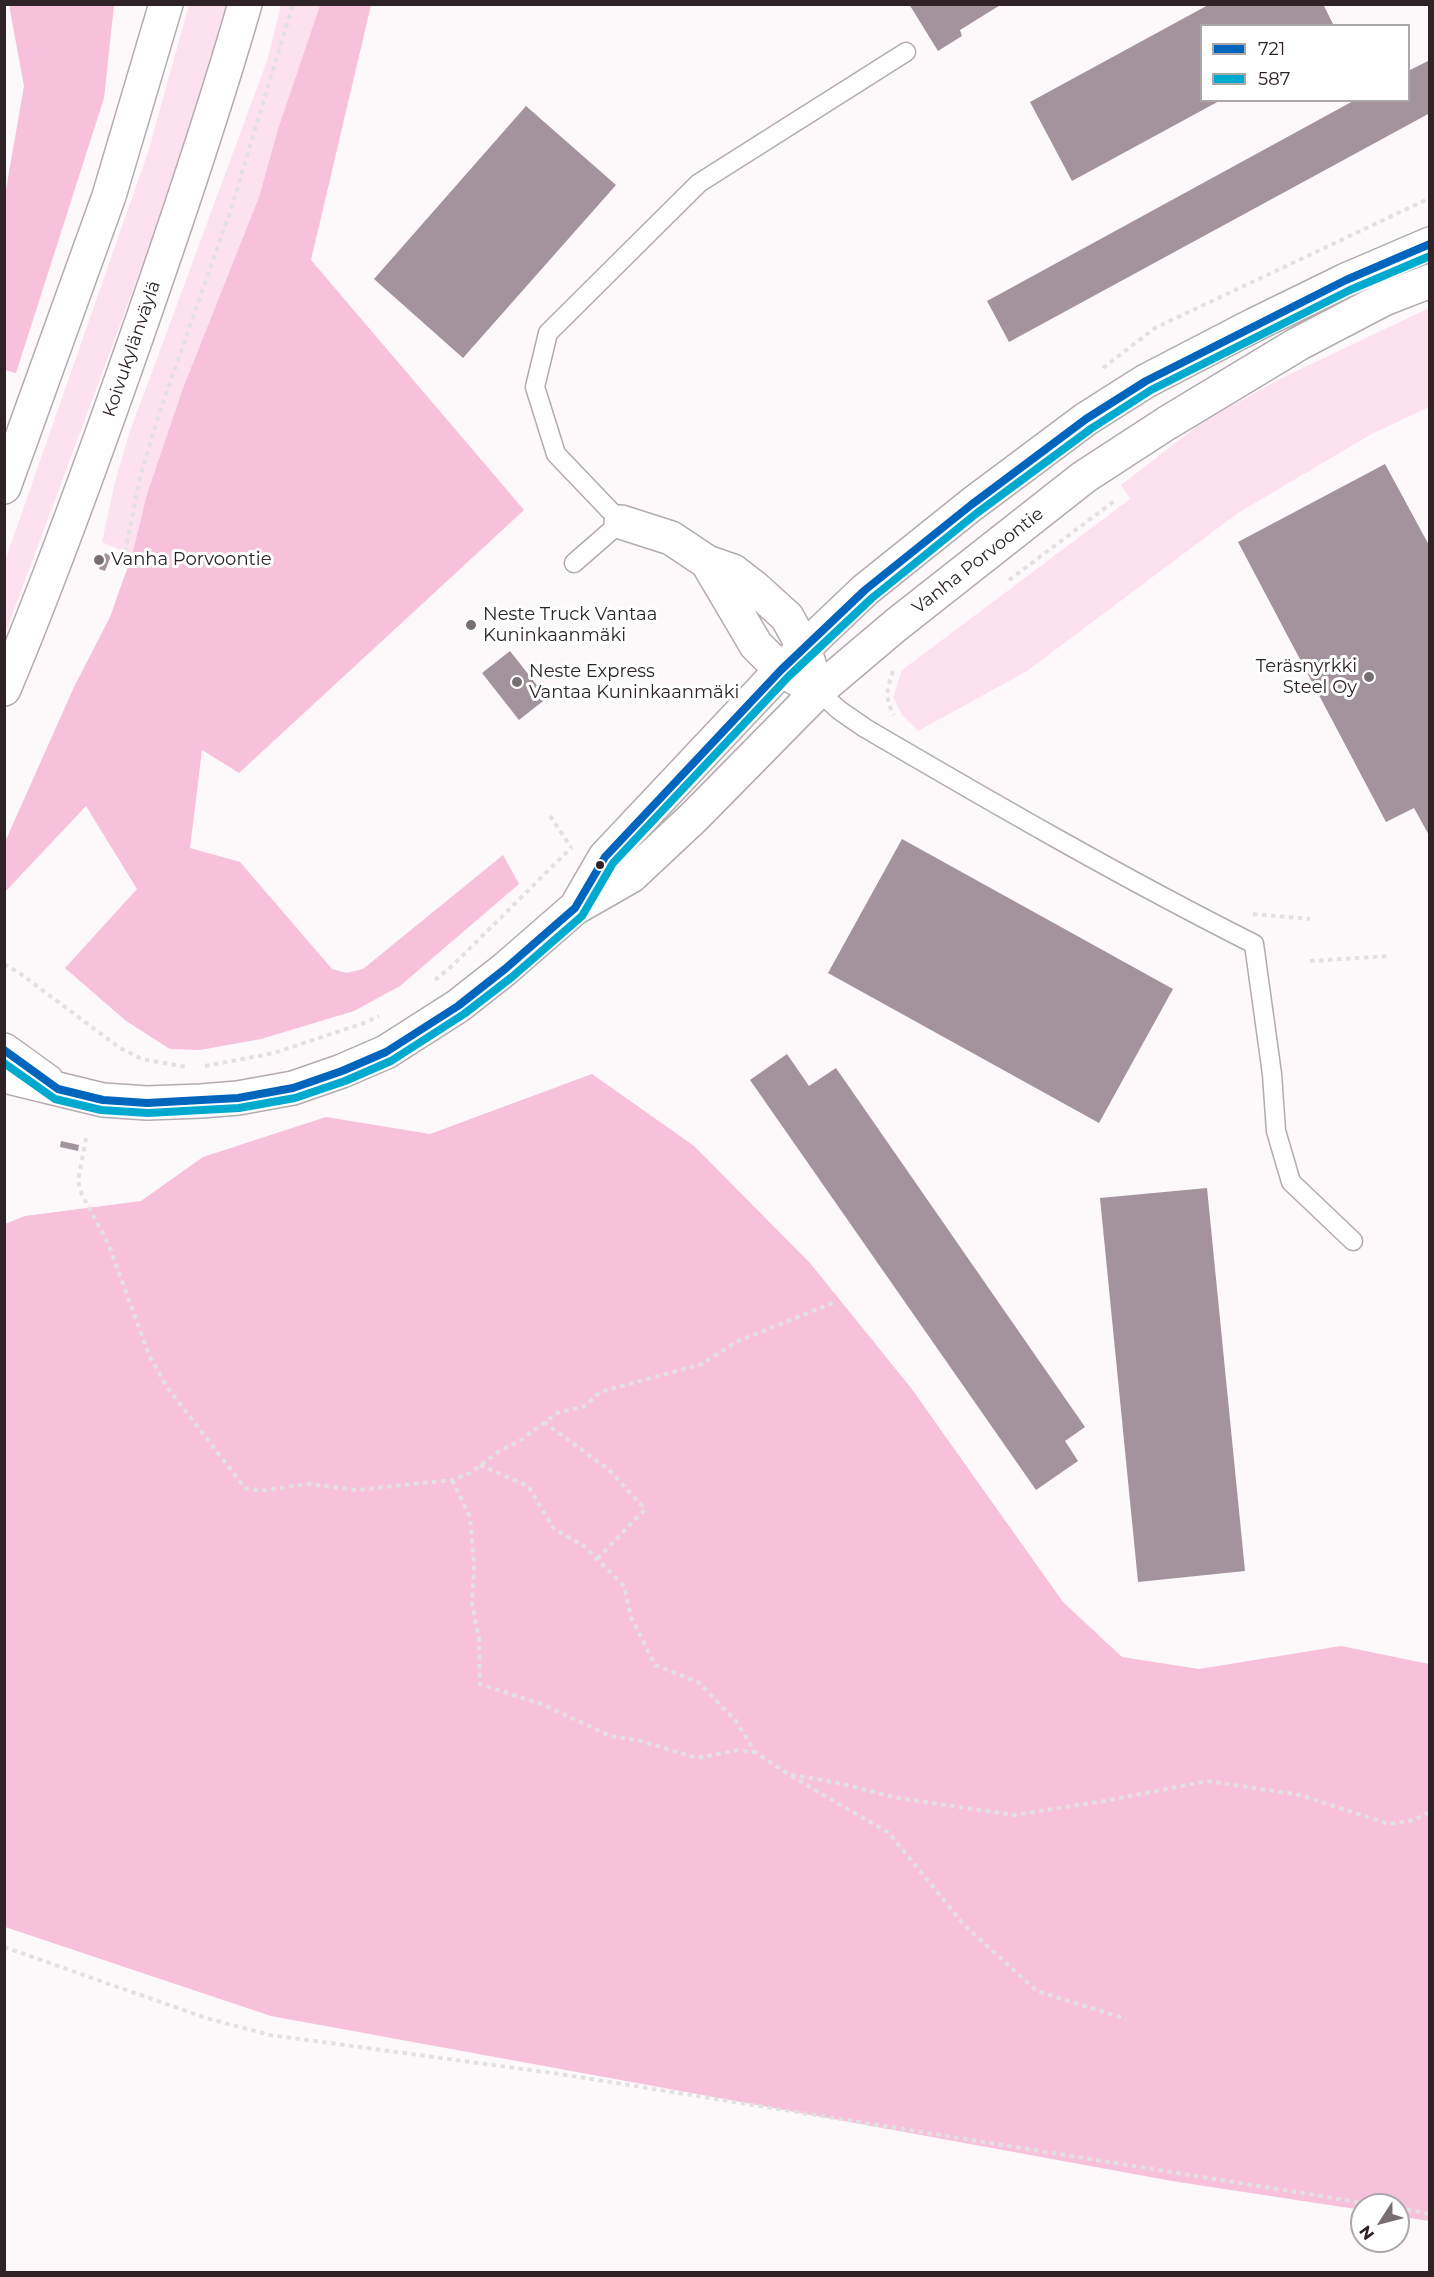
<!DOCTYPE html>
<html>
<head>
<meta charset="utf-8">
<style>
	body { margin:0 }
	#map { position:relative; width:1434px; height:2277px; overflow:hidden; background:#fdf8fa; font-family:Montserrat,sans-serif }
	canvas { display:block }
	.frame { position:absolute; inset:0; border:6px solid #302328; pointer-events:none }
	.legend { position:absolute; left:1200px; top:24px; width:210px; height:78px; box-sizing:border-box; background:#fff; border:2px solid #aca7a9; margin:0; padding:8px 10px; list-style:none; font-size:18px; color:#302328 }
	.legend li { display:flex; align-items:center; gap:12px; height:30px }
	.legend b { width:30px; border:2px solid #aca7a9 }
	.north { position:absolute; left:1350px; top:2193px; width:60px; height:60px; box-sizing:border-box; background:#fff; border:2px solid #aca7a9; border-radius:50%; rotate:234deg; font-size:16px; font-weight:700; line-height:24px; text-align:center; color:#302328 }
	.north::after { content:''; display:block; margin:auto; width:21px; height:27px; background:#786e72; clip-path:polygon(50% 0,100% 100%,50% 72%,0 100%) }
</style>
</head>
<body>
<div id="map">
<canvas width="1434" height="2277"></canvas>
<div class="frame"></div>
<ul class="legend">
<li><b style="height:8px;background:#0065bd"></b>721</li>
<li><b style="height:8px;background:#00a9ce"></b>587</li>
</ul>
<div class="north">N</div>
</div>
<script>
const c = document.querySelector('canvas').getContext('2d');
c.lineJoin = 'round';
function paint(path, color) {
  c.fillStyle = color;
  c.fill(path, 'evenodd');
}
function stroke(path, color, width, dash) {
  c.strokeStyle = color;
  c.lineWidth = width;
  c.lineCap = dash ? 'butt' : 'round';
  c.setLineDash(dash || []);
  c.stroke(path);
}
function write(font, color, halo, rows, align = 'center') {
  c.font = font + ' Montserrat,sans-serif';
  c.lineWidth = 6;
  c.setLineDash([]);
  c.textBaseline = 'middle';
  c.strokeStyle = halo;
  c.fillStyle = color;
  for (const [text, x, y, turn = 0] of rows) {
    c.save();
    c.translate(x, y);
    c.rotate((+turn || 0) * Math.PI / 180);
    c.textAlign = isNaN(turn) ? turn : align;
    if (halo) c.strokeText(text, 0, 0);
    c.fillText(text, 0, 0);
    c.restore();
  }
}
paint(new Path2D(`
	M189,5H230L155,231L5,634V561L148,152Z
	M281,5H320L278,129L259,197L183,388L147,494L132,555L102,542L114,486L128,437L267,61Z
	M1429,308V407L1370,435L1238,513L1027,671L918,731L902,715L893,697L902,670L1130,499L1121,485L1204,421L1282,378Z`), '#fee1ee');
paint(new Path2D(`
	M9,5H114L104,98L16,373L5,370V195L24,86Z
	M320,5H371L311,260L524,510L239,773L202,750L190,848L240,862L332,969L347,973L363,969L503,855L519,884L400,986L354,1011L261,1039L200,1050L170,1049L126,1021L65,968L137,889L86,806L5,892V842L74,687L110,617L132,555L147,494L183,388L259,197L278,129Z
	M592,1074L694,1146L810,1263L911,1388L1063,1602L1122,1657L1199,1669L1341,1646L1429,1664V2221L1398,2216V2205H1362V2210L1172,2181L271,2016L5,1927V1224L25,1216L141,1201L203,1157L326,1117L430,1134Z`), '#f7c1db');
paint(new Path2D(`
	M909,4H1002L960,30L962,36L938,51Z
	M1210,4H1323L1334,26H1202V100H1221L1072,181L1030,102Z
	M1430,60V113L1009,342L987,301L1355,100H1408V71Z
	M526,106L616,185L463,358L374,279Z
	M1385,464L1430,547V837L1414,808L1386,822L1238,542Z
	M105,553L111,556L105,571L99,569Z
	M510,651L547,698L519,720L482,673Z
	M902,839L1173,989L1099,1123L828,973Z
	M787,1054L809,1086L836,1068L1085,1427L1065,1441L1078,1461L1036,1490L750,1080Z
	M61,1141L79,1145L78,1151L60,1147Z
	M1207,1188L1245,1571L1138,1582L1100,1198Z`), '#a4939c');
const lane = new Path2D(`
	M574,563L621,522L556,454L535,387L548,333L699,183L906,52
	M818,691L839,710L865,728C993,803 1121,877 1254,944L1272,1074L1276,1131L1291,1182L1353,1241`);
const street = new Path2D(`
	M621,522L671,538L707,562L733,571L755,588L787,617L804,648L818,691
	M707,562L756,645L781,670L806,684`);
const secondary = new Path2D(`
	M576,907L605,857L781,670L865,590L971,505L1086,419L1146,381L1254,325L1346,280L1430,244
	M4,1050L47,1081
	M4,1076L103,1100L147,1103L201,1101L238,1098L293,1088L342,1071L386,1052L458,1006L505,969L575,908L631,876L694,817L818,691L896,625L1084,477L1167,423L1298,344L1384,299L1430,281`);
const primary = new Path2D(`
	M4,487L109,196L166,4
	M4,689C52,575 94,458 135,341C174,230 212,118 245,4`);
stroke(lane, '#b3abaf', 21);
stroke(street, '#b3abaf', 36);
stroke(secondary, '#b3abaf', 36);
stroke(primary, '#b3abaf', 36);
stroke(new Path2D(`
	M1103,368L1155,328L1430,198
	M125,552L141,474L158,417L231,209L293,4
	M1009,580L1117,499
	M893,671C887,690 884,697 894,715
	M550,816L571,847
	M1253,914L1310,919
	M1310,961L1389,956
	M4,964L18,972L120,1048L142,1059L186,1067
	M435,980L453,965L572,847
	M205,1066L274,1053L364,1023L379,1016
	M86,1138L78,1181L82,1195L108,1243L149,1355L167,1387L245,1488L261,1491L307,1484L357,1490L452,1480L470,1473L501,1450L518,1442L557,1413L585,1406L600,1392L702,1364L736,1342L835,1302
	M544,1422L609,1470L645,1509L597,1559
	M480,1465L528,1486L554,1529L584,1546L624,1586L631,1617L655,1665L698,1682L736,1721L755,1752L788,1774L838,1783L898,1798L1014,1815L1104,1801L1208,1781L1300,1795L1389,1824L1414,1820L1430,1812
	M452,1480L470,1517L474,1567L472,1604L479,1639L480,1684L544,1705L610,1736L638,1740L697,1758L738,1750L754,1752
	M791,1776L889,1833L965,1926L1037,1991L1126,2019
	M4,1947L206,2018L270,2035L560,2074L1377,2205
	M1398,2208L1430,2214`), '#e3e0e1', 4, [4.5, 4.5]);
stroke(lane, '#fffefe', 18);
stroke(street, '#fffefe', 33);
stroke(secondary, '#fffefe', 33);
stroke(primary, '#fffefe', 33);
stroke(new Path2D(`
	M4,1050L58,1089L103,1100L147,1103L238,1098L293,1088L342,1071L386,1052L458,1006L505,969L575,908L605,857L781,670L865,590L971,505L1086,419L1146,381L1346,280L1430,244`), '#0065bd', 8);
stroke(new Path2D(`
	M4,1063L55,1099L101,1110L148,1113L239,1108L295,1098L345,1081L391,1061L464,1014L512,977L582,916L613,863L788,677L872,598L977,513L1092,428L1151,390L1350,290L1430,256`), '#00a9ce', 8);
for (const [x, y, r, color] of [
	[99,560,6,"#786e72"],
	[471,625,6,"#786e72"],
	[1369,677,6,"#786e72"],
	[517,682,6,"#786e72"],
	[600,865,5,"#302328"]
]) {
  const dot = new Path2D();
  dot.arc(x, y, r, 0, 2 * Math.PI);
  c.fillStyle = color;
  c.fill(dot);
  stroke(dot, '#fff', 2);
}
write('18px', '#302328', '#fff', [
	["Koivukylänväylä",132,349,-71],
	["Vanha Porvoontie",978,561,-38]
]);
write('18px', '#302328', '#fff', [
	["Vanha Porvoontie",111,560],
	["Neste Truck Vantaa",483,615],
	["Kuninkaanmäki",483,636],
	["Teräsnyrkki",1357,667,"right"],
	["Steel Oy",1357,688,"right"],
	["Neste Express",529,672],
	["Vantaa Kuninkaanmäki",529,693]
], 'left');
</script>
</body>
</html>
